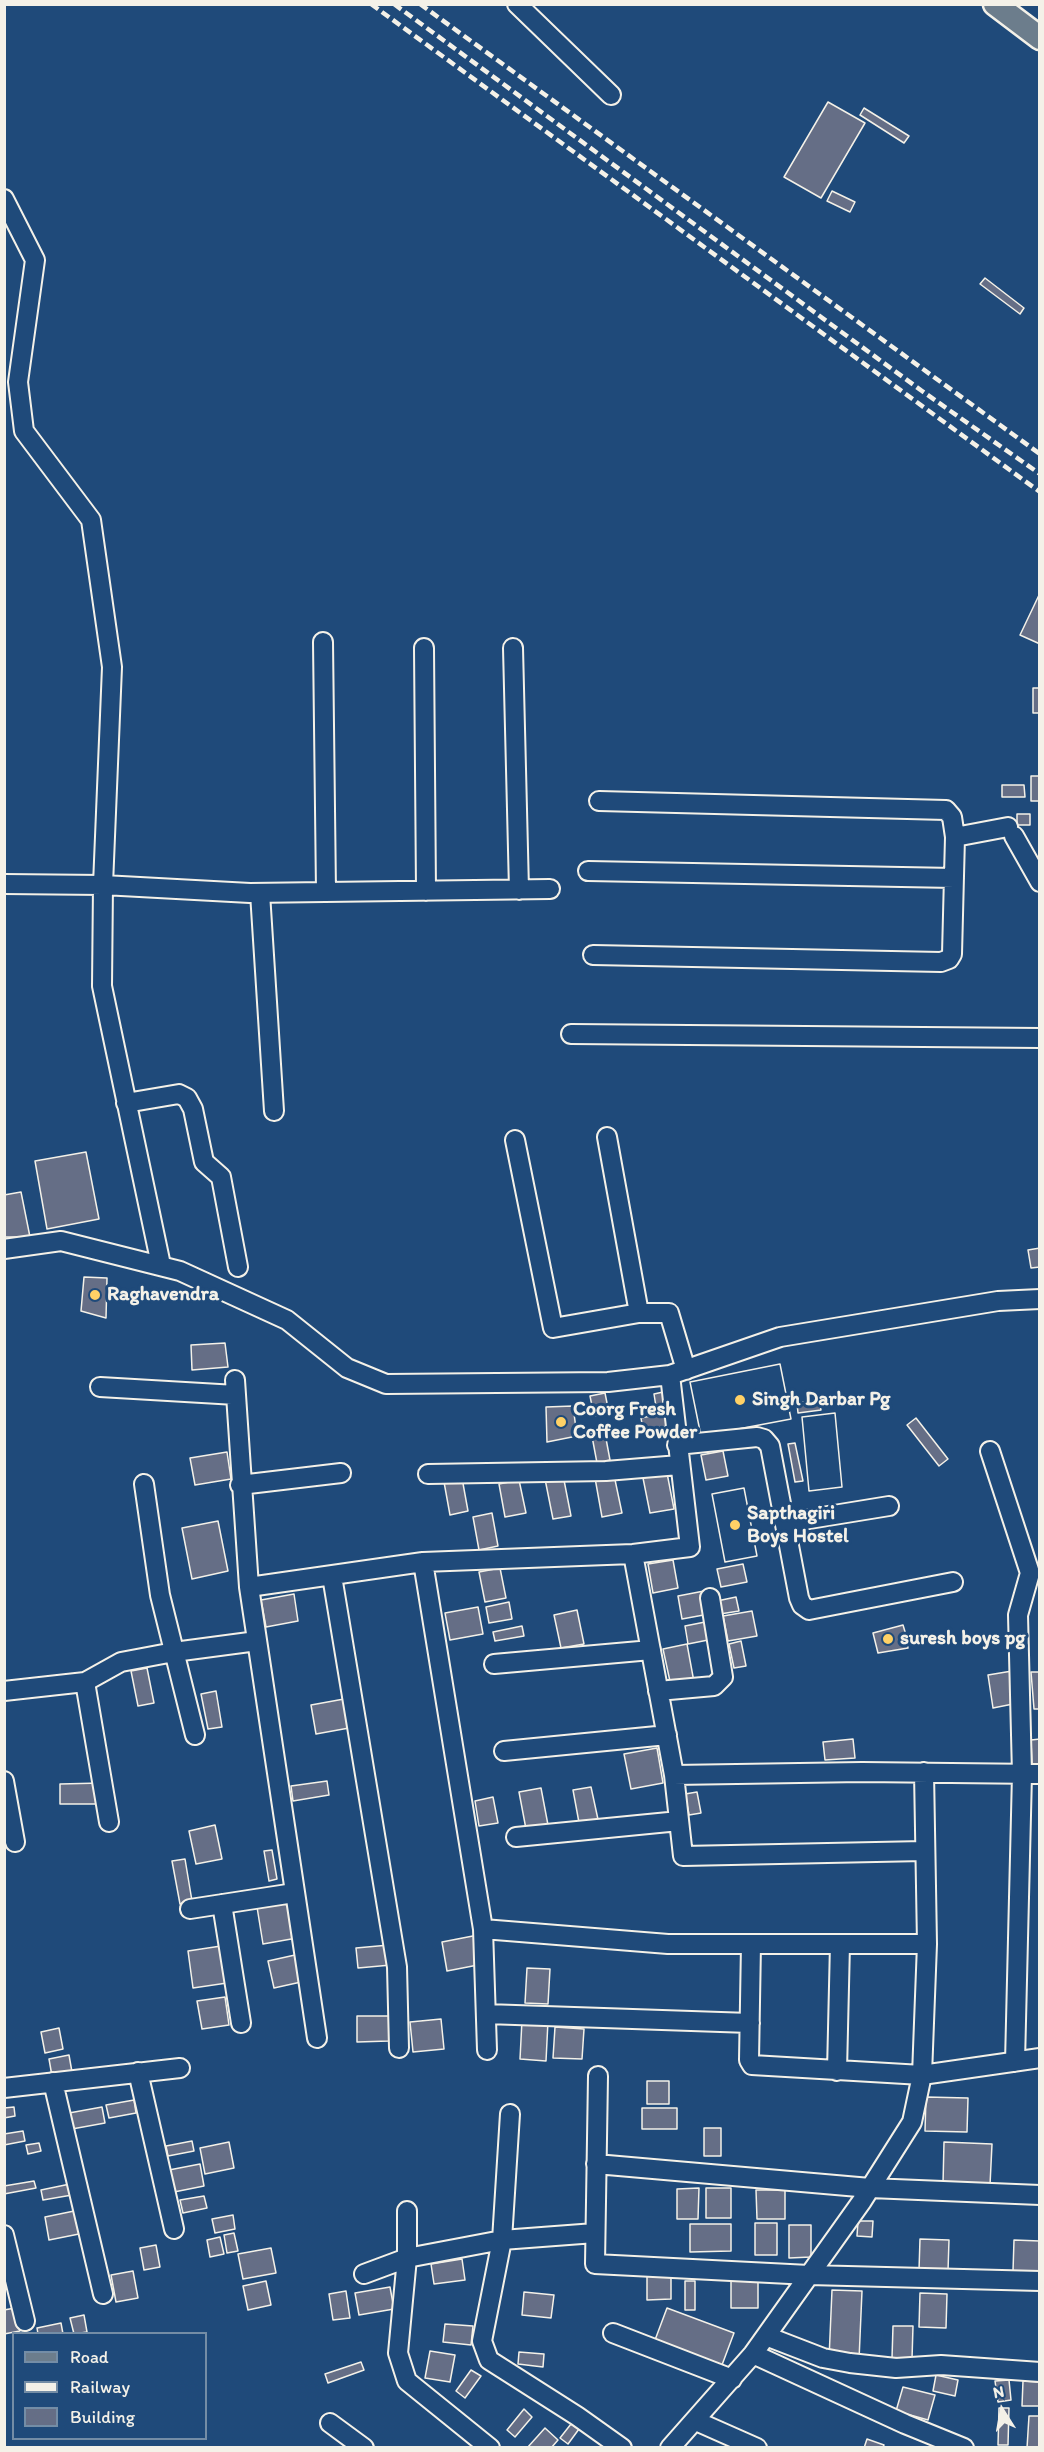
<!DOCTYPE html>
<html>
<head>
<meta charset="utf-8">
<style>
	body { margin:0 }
	#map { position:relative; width:1044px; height:2452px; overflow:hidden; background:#1f4a7a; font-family:Itim,sans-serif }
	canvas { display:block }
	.frame { position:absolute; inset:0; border:6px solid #f4f1e8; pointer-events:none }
	.legend { position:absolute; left:12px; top:2332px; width:195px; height:108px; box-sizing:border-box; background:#1f4a7a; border:2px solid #748da6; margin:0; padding:8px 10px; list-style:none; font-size:18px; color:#f4f1e8 }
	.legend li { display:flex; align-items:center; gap:12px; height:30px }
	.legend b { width:30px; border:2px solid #748da6 }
	.north { position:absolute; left:972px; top:2380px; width:60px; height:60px; -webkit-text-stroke:4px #1f4a7a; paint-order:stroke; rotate:349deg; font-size:16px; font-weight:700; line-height:24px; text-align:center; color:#f4f1e8 }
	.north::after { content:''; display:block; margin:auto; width:21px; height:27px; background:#f4f1e8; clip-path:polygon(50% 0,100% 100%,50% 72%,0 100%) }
</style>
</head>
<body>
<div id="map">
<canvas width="1044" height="2452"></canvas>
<div class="frame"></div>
<ul class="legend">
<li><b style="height:8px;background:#6c7d8c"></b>Road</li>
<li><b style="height:8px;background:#f4f1e8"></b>Railway</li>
<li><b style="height:16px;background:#656e86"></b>Building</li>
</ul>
<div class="north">N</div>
</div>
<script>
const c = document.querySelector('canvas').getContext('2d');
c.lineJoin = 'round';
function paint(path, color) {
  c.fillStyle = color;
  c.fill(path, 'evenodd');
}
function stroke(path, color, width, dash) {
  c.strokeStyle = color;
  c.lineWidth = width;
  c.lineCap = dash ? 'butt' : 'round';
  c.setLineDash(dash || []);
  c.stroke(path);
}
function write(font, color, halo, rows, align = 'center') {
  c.font = font + ' Itim,sans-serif';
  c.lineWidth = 6;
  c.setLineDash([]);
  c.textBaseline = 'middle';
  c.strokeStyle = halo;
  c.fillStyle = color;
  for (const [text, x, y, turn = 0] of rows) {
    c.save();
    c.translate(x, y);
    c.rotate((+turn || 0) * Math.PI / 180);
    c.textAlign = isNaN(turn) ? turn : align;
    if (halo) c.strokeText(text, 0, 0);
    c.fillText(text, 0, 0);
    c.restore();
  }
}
const building = new Path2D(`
	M828,102L865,123L821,198L784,177Z
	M864,108L909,136L904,143L860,115Z
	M832,191L855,202L850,212L827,201Z
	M985,278L1024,308L1020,314L980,284Z
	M1040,593V644L1020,635Z
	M1033,688H1040V713H1033Z
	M1031,776H1040V801H1031Z
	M1002,785H1024L1025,797H1002Z
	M1017,814H1030V825H1017Z
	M86,1152L99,1219L47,1229L35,1161Z
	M21,1192L30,1237H4V1195Z
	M1040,1248V1267L1031,1268L1028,1250Z
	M84,1277L107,1278L106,1318L81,1311Z
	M225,1343L228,1367L192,1370L191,1345Z
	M780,1364L791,1419L701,1436L690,1382Z
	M780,1364L791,1419L701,1436L690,1382Z
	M663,1392L666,1411L657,1413L654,1394Z
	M605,1393L609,1413L594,1416L590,1396Z
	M819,1400L821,1410L798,1413L797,1403Z
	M573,1406L577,1436L547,1442L546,1407Z
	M665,1413L668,1426L643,1430L641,1418Z
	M835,1413L842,1487L809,1491L802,1417Z
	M835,1413L842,1487L809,1491L802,1417Z
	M916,1418L948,1459L939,1466L907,1425Z
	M604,1428L610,1460L597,1463L591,1431Z
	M795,1443L803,1481L795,1482L788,1444Z
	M723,1451L728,1476L706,1480L701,1455Z
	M227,1452L231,1479L195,1485L190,1458Z
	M667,1473L674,1509L650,1513L643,1478Z
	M563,1475L571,1516L553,1519L545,1479Z
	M614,1475L622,1513L602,1517L595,1478Z
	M462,1478L468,1511L450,1515L444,1482Z
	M519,1480L526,1513L505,1517L499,1484Z
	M744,1488L757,1556L725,1562L712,1494Z
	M744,1488L757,1556L725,1562L712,1494Z
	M492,1513L498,1546L479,1550L473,1517Z
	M218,1521L228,1571L192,1579L182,1528Z
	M673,1560L678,1588L653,1593L648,1564Z
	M743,1564L747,1582L721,1587L717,1569Z
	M500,1568L506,1598L485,1602L479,1572Z
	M704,1591L709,1614L682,1619L678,1596Z
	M294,1594L298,1621L266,1627L261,1600Z
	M736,1597L739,1611L720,1614L717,1601Z
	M509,1602L512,1619L489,1623L486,1607Z
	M478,1607L483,1634L450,1640L445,1613Z
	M577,1610L584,1644L561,1648L554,1615Z
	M752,1611L757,1636L728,1641L723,1616Z
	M710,1621L713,1639L688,1644L685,1626Z
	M903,1625L906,1635L901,1637L902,1642H907L908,1648L878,1653L873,1633Z
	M522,1626L524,1636L495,1641L493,1632Z
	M741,1641L746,1666L734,1668L729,1644Z
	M687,1644L694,1682L671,1686L663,1649Z
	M147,1668L154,1703L138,1706L131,1671Z
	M1012,1671L1018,1703L993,1708L988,1675Z
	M1031,1672H1040V1709H1034Z
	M216,1691L222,1727L208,1729L201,1694Z
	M344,1699L349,1728L316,1734L311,1705Z
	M853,1739L855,1758L825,1760L823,1742Z
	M1040,1739V1765L1032,1766L1031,1740Z
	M657,1748L663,1783L631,1789L624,1754Z
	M327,1781L329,1795L293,1801L291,1786Z
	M101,1783V1804H60V1784Z
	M591,1787L599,1824L580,1828L573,1790Z
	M541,1788L548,1825L526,1829L519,1792Z
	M697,1792L701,1813L689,1815L685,1794Z
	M493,1797L498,1823L479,1826L475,1801Z
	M215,1825L222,1859L196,1864L189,1831Z
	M272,1850L277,1879L269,1881L264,1851Z
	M185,1859L192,1901L180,1904L172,1861Z
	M291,1901L297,1938L263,1944L257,1907Z
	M478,1935L483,1964L447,1971L442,1942Z
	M389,1945L391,1965L358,1968L356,1948Z
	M221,1946L227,1983L193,1988L188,1951Z
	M295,1955L301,1982L274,1988L268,1961Z
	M527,1968L550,1969L548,2004L525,2003Z
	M225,1997L229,2025L202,2029L197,2001Z
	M357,2016H389V2041L357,2042Z
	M441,2019L444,2049L413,2052L410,2022Z
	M522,2020L548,2021L546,2061L520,2059Z
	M555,2027L584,2029L582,2059L553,2058Z
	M59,2028L63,2049L45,2053L41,2032Z
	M69,2055L72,2072L52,2076L49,2059Z
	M647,2081H669V2104H647Z
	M926,2097L968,2098L967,2132L925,2131Z
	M134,2100L136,2113L109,2118L106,2105Z
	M14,2107L15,2116L4,2118V2108Z
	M102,2107L105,2123L72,2129L69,2113Z
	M642,2108H677V2129H642Z
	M704,2128H721V2156H704Z
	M23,2131L25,2141L4,2145V2134Z
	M192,2141L194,2151L168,2156L166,2146Z
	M229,2142L234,2168L205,2174L200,2148Z
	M944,2142L992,2144L990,2185L943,2184Z
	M39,2143L41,2151L28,2154L26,2145Z
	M200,2164L204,2186L174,2192L169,2170Z
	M34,2181L36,2188L4,2194V2186Z
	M70,2184L72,2195L43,2200L41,2190Z
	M699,2188L698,2219H677V2189Z
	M706,2188H731V2218H706Z
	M756,2190H785V2219H757Z
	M204,2196L207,2208L183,2213L180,2200Z
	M79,2210L84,2233L49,2240L45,2217Z
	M233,2215L235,2229L215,2233L212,2219Z
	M858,2221H873L872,2237L857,2236Z
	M755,2223H777V2255H755Z
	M690,2224H731V2251L690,2252Z
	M789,2225H811V2257L789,2258Z
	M234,2233L238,2251L227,2253L224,2235Z
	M220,2237L224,2254L210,2257L207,2240Z
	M920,2239L949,2240L948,2271L919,2270Z
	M1014,2240L1040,2241V2272L1013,2271Z
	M156,2245L160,2267L144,2270L140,2248Z
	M271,2248L276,2273L243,2279L238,2254Z
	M462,2259L465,2280L434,2284L431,2264Z
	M133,2271L138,2298L116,2302L111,2275Z
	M647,2271H671V2299L647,2300Z
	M731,2279H758V2308H731Z
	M266,2281L271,2305L248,2310L243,2286Z
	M685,2281H695V2310H685Z
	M390,2287L394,2309L359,2315L355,2293Z
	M832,2290L862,2291L859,2360L829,2359Z
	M346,2291L350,2318L333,2320L329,2294Z
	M524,2292L554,2295L551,2318L522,2315Z
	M920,2293L947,2294L946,2328L919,2327Z
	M15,2308L20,2331L4,2334V2310Z
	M667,2308L734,2333L722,2365L655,2340Z
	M84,2315L87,2332L74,2334L70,2318Z
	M61,2323L63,2334H38L37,2328Z
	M445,2324L473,2326L471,2345L443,2342Z
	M893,2326H913L912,2359L892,2358Z
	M430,2351L455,2355L450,2382L425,2378Z
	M519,2352L544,2354L543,2367L518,2364Z
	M361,2362L364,2370L328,2383L325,2374Z
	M471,2370L481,2376L465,2398L456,2391Z
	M936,2375L958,2380L955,2396L933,2391Z
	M1009,2380L1011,2400L998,2402L995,2381Z
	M1023,2381L1040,2382V2406H1022Z
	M903,2387L935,2395L928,2420L896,2411Z
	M999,2408H1009L1008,2445H998Z
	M524,2409L532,2417L515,2437L507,2430Z
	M1029,2416H1040V2448H1027Z
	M571,2424L579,2429L568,2444L560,2438Z
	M545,2428L558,2440L551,2448H527Z
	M867,2439L884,2445L883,2448H864Z`);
paint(building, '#656e86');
stroke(building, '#f4f1e8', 1.5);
const minor = new Path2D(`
	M517,4L611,95
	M4,199L35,260L18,382L24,431L91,520L112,667L103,885L102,986L161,1265
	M323,642L326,892
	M424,648L426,891
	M513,648L519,890
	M599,801L946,810L952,817L955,837L1008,827
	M1014,836L1040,882
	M588,871L954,878
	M4,884L103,885L250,893L550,889
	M260,893L274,1111
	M593,955L941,962L949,959L952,954L955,837
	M571,1034L1040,1038
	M126,1103L179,1094L187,1098L193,1109L204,1162L221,1177L238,1267
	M607,1137L639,1313
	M515,1140L553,1328L639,1313H669L686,1370
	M4,1249L61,1241L180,1271L287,1320L347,1368L386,1384L608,1382L670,1375L780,1337L998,1301L1040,1299
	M235,1380L249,1587L317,2038
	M100,1387L236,1395
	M677,1445L757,1437L764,1439L770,1446L799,1598L802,1605L809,1610L953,1582
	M990,1451L1030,1573L1018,1615L1022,1774L1015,2062
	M428,1474L606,1471L679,1465
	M144,1484L160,1595L195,1735
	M240,1485L341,1473
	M785,1523L889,1506
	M633,1554L674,1775L683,1856L924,1851
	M423,1562L483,1929L487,2050
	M332,1576L397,1967L399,2048
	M249,1587L423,1562L633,1554L690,1547L670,1375
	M494,1664L651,1650
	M85,1682L109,1822
	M4,1691L85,1682L121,1662L174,1652L257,1641
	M658,1691L714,1686L723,1677L710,1598
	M504,1751L667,1735
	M674,1775L862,1772L1040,1774
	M4,1781L15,1842
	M516,1837L679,1821
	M222,1904L241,2023
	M190,1909L294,1893
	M483,1929L668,1944H927
	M751,1944L749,2060L752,2065L922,2075L1040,2058
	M486,2014L750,2023
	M837,2071L840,1944
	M138,2072L174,2229
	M598,2076L595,2264L809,2275L1040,2281
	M53,2082L103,2294
	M4,2088L180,2068
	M510,2114L502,2240L482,2341L489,2360L577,2416L622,2448
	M596,2164L870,2188L1040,2195
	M407,2211V2258L398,2353L407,2381L490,2448
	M4,2235L25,2321
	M364,2274L407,2258L502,2240L595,2233
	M613,2333L732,2379
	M766,2336L823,2358L850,2363L896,2368L941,2365L1040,2372
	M753,2354L905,2424L964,2448
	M696,2421L757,2448
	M330,2423L364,2448
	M670,2448L753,2354L862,2201L912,2122L922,2075L927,1944L924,1772`);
const major = new Path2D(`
	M995,4L1040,38`);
stroke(minor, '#f4f1e8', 22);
stroke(major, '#f4f1e8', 27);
stroke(minor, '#1f4a7a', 18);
stroke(major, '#6c7d8c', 22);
stroke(new Path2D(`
	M371,4L1040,492
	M394,4L922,391L1040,474
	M420,4L1040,454`), '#f4f1e8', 4.5, [9, 4.5]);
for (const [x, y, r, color] of [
	[95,1295,6,"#ffd166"],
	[740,1400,6,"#ffd166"],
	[561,1422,6,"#ffd166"],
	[735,1525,6,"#ffd166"],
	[888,1639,6,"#ffd166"]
]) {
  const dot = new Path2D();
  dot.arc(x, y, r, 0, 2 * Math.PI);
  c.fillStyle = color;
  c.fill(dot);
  stroke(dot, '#1f4a7a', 2);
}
write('bold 20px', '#f4f1e8', '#1f4a7a', [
	["Raghavendra",107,1295],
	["Singh Darbar Pg",752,1400],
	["Coorg Fresh",573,1410],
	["Coffee Powder",573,1433],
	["Sapthagiri",747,1514],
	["Boys Hostel",747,1537],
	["suresh boys pg",900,1639]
], 'left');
</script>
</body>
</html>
